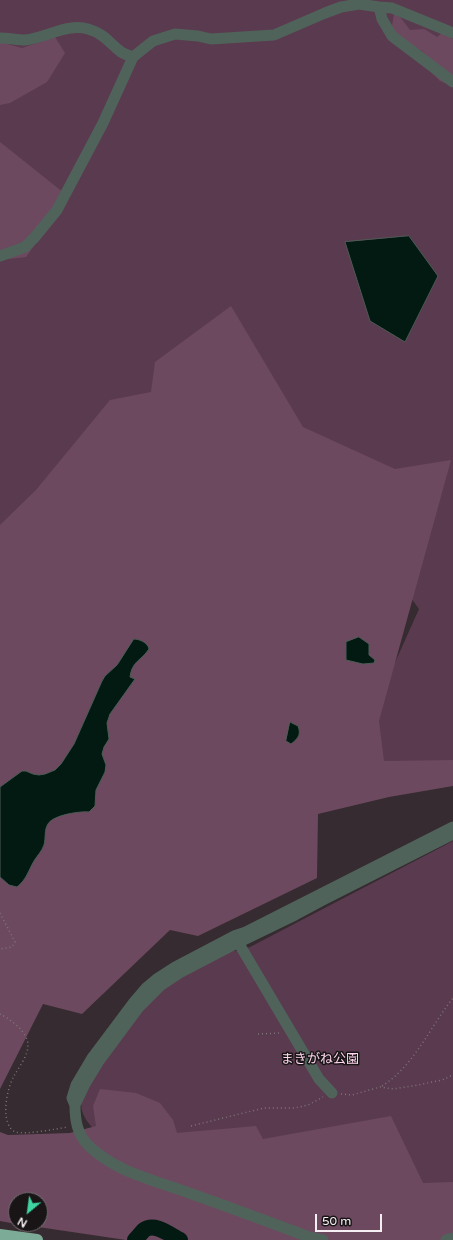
<!DOCTYPE html>
<html>
<head>
<meta charset="utf-8">
<style>
	body { margin:0 }
	#map { position:relative; width:453px; height:1240px; overflow:hidden; background:#352b30; font-family:"Varela Round",sans-serif }
	canvas { display:block }
	.north { position:absolute; left:8px; top:1192px; width:40px; height:40px; box-sizing:border-box; background:#191517; border:1px solid #716c6f; border-radius:50%; rotate:209deg; font-size:11px; font-weight:700; line-height:16px; text-align:center; color:#f5eef2 }
	.north::after { content:''; display:block; margin:auto; width:14px; height:18px; background:#3fd4a2; clip-path:polygon(50% 0,100% 100%,50% 72%,0 100%) }
	.scale { position:absolute; left:315px; top:1214px; width:67px; height:18px; box-sizing:border-box; border:2px solid #f5eef2; border-top:0; padding-left:5px; font-size:12px; line-height:14px; white-space:nowrap; color:#f5eef2; -webkit-text-stroke:3px #191517; paint-order:stroke }
</style>
</head>
<body>
<div id="map">
<canvas width="453" height="1240"></canvas>
<div class="north">N</div>
<div class="scale">50 m</div>
</div>
<script>
const c = document.querySelector('canvas').getContext('2d');
c.lineJoin = 'round';
function paint(path, color) {
  c.fillStyle = color;
  c.fill(path, 'evenodd');
}
function stroke(path, color, width, dash) {
  c.strokeStyle = color;
  c.lineWidth = width;
  c.lineCap = dash ? 'butt' : 'round';
  c.setLineDash(dash || []);
  c.stroke(path);
}
function write(font, color, halo, rows, align = 'center') {
  c.font = font + ' "Varela Round","Noto Sans JP",sans-serif';
  c.lineWidth = 3;
  c.setLineDash([]);
  c.textBaseline = 'middle';
  c.strokeStyle = halo;
  c.fillStyle = color;
  for (const [text, x, y, turn = 0] of rows) {
    c.save();
    c.translate(x, y);
    c.rotate((+turn || 0) * Math.PI / 180);
    c.textAlign = isNaN(turn) ? turn : align;
    if (halo) c.strokeText(text, 0, 0);
    c.fillText(text, 0, 0);
    c.restore();
  }
}
paint(new Path2D(`
	M0,0H453V769L371,765L370,718L419,609L281,421L0,617Z
	M453,841V1207L100,1135C90,1126 78,1113 82,1099C83,1094 85,1090 87,1086L140,1009L165,986L230,950L236,951L250,947Z`), '#5a3a4e');
paint(new Path2D(`
	M394,14L400,17L410,30L424,29L437,37L443,32L448,35L453,39V86L440,81L430,71L427,59L422,51L390,38Z
	M55,37L65,53L47,82L10,103L0,105V42L22,48Z
	M0,142L69,197L26,257L0,260Z
	M231,306L303,427L395,469L451,460L379,721L384,761L453,760V786L389,797L318,814L317,878L198,936L170,930L82,1014L43,1004L0,1089V525L36,490L110,400L151,392L155,362Z
	M100,1089L136,1093L160,1103L173,1120L177,1133L256,1126L263,1139L391,1116L423,1183L453,1182V1240H126L18,1224H40V1200H16V1224L0,1221V1132L8,1135L70,1133L96,1126L93,1106Z`), '#6d495f');
const water = new Path2D(`
	M409,236L438,276L405,342L370,321L345,242Z
	M359,637L369,644V655L375,660L374,663L363,664L346,660V642Z
	M134,639C140,639 148,643 149,649C141,661 132,661 130,677L135,679L110,714L107,723L109,739L104,747L102,754L106,765L105,772L96,790L95,806L89,812C80,811 53,815 48,824C44,830 46,838 44,845C42,851 37,856 34,861C28,871 27,879 17,887L9,885L0,877V787L22,771H26L33,774L39,775L45,774L55,770L61,764L74,744L102,681L105,676L117,665Z
	M290,722L298,726C301,734 299,738 291,744L286,741Z`);
paint(water, '#031a12');
stroke(water, '#4c5a55', 1);
stroke(new Path2D(`
	M135,1240C138,1237 141,1233 144,1230C155,1222 170,1235 180,1240`), '#031a12', 16);
stroke(new Path2D(`
	M0,913L15,942L12,947L0,949
	M0,1014C10,1019 28,1032 28,1045C28,1056 19,1067 14,1076C6,1090 0,1124 15,1132C26,1135 55,1129 68,1127
	M258,1034L280,1033
	M382,1086C414,1066 430,1027 453,998
	M341,1094L352,1095L380,1087L393,1089L418,1085L442,1080L453,1075
	M191,1126L264,1108H295L308,1105L323,1097`), '#7d7479', 1.5, [1, 3]);
stroke(new Path2D(`
	M379,7L382,19L392,36L453,82
	M0,38C8,38 17,40 25,40C46,38 67,23 88,29C105,34 109,43 121,52C125,54 129,56 133,57
	M0,256L25,247L35,237L57,210L103,123L133,57L153,41L175,34L198,36L211,39L274,35L325,13L341,7L359,4L379,7L392,8L453,33
	M453,827L246,932L234,936L175,967L158,978L146,988L134,1002L92,1058L76,1085L72,1098L75,1105L85,1084L99,1061L139,1007L160,986L181,972L229,947L295,915L323,900L453,834
	M235,937L319,1079L332,1093
	M75,1105C75,1120 77,1134 88,1145C115,1172 154,1180 189,1193C229,1207 269,1222 309,1237L323,1240
	M446,1240L453,1238`), '#50635a', 11);
stroke(new Path2D(`
	M0,1235L37,1240`), '#7cab97', 12);
write('13px', '#ffd7ee', '#191517', [
	["まきがね公園",320,1060]
]);
</script>
</body>
</html>
